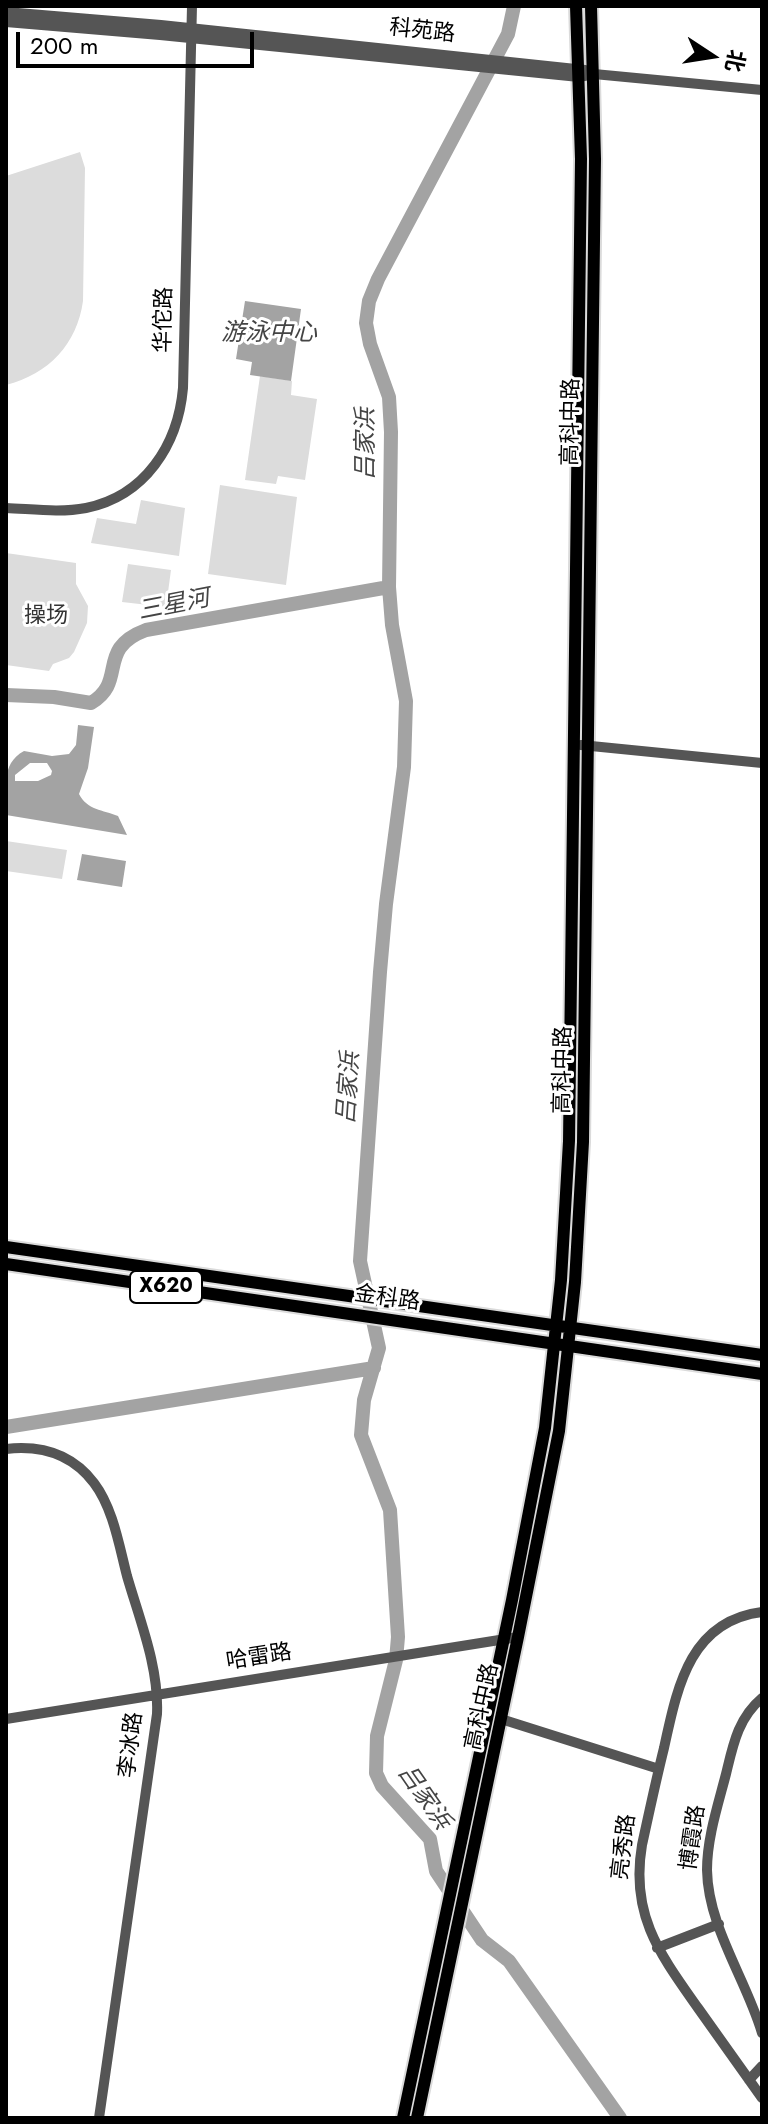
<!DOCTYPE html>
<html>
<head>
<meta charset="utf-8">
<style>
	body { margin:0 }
	#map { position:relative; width:768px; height:2124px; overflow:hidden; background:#fff; font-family:Jost,"Noto Sans SC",sans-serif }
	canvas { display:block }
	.frame { position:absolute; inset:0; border:8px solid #000; pointer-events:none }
	.north { position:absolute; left:672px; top:16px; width:80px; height:80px; -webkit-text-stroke:6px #fff; paint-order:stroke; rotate:102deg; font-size:22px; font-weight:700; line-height:32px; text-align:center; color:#000 }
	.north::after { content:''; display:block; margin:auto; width:28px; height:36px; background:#000; clip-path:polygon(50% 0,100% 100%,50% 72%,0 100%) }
	.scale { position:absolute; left:16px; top:32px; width:238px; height:36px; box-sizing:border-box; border:4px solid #000; border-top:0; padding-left:10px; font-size:24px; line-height:28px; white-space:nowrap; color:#000; -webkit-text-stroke:6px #fff; paint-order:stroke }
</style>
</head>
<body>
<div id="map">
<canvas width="768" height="2124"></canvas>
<div class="frame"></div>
<div class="north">北</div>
<div class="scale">200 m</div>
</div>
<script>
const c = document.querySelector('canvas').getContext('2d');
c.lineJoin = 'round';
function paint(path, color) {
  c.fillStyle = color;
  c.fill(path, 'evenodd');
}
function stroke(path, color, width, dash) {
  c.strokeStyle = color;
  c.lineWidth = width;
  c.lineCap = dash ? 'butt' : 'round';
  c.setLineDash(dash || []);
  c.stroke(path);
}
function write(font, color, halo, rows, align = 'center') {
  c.font = font + ' Jost,"Noto Sans SC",sans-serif';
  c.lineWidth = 6;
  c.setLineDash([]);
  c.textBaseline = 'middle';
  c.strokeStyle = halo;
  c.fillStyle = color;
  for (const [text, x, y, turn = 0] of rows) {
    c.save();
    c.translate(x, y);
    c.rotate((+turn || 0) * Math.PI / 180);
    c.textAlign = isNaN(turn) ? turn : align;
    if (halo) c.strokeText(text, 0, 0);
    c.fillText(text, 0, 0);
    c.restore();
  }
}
paint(new Path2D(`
	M80,152L85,168L83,301C77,344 49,374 6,385V176Z
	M260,376L292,381L291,395L317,399L305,480L278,476L276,484L245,480Z
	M220,485L297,497L286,585L208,574Z
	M141,500L185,508L179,556L91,543L97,518L136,524Z
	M6,553L76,563V584L88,606L87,623L74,652L69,658L53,664L49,671L6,665Z
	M128,564L171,570L166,607L122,602Z
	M6,841L67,850L62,879L6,871Z`), '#dcdcdc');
paint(new Path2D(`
	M245,301L301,309L291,381L250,375L252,362L236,359Z
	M78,725L94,727L88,768L79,794C87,810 103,810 118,816L127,835L6,815C6,791 0,764 24,751L52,756L69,754L76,745ZM30,763H47L52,771L51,775L38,781H15V775Z
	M82,854L126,861L122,887L77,880Z`), '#a3a3a3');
stroke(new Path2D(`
	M514,6L508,34L378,279L369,301L366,323L370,344L389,397L391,432L389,587L392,625L406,701L404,767L386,904L380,972L360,1261L379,1348L364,1400L361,1435L390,1510L398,1637L396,1660L377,1736L376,1773L382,1786L430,1839L436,1871L482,1940L509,1961L620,2118
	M6,695L54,697L91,703C128,681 95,649 146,630L389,587
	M6,1427L374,1368`), '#a3a3a3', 14);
const major = new Path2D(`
	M6,1247L762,1355
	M6,1264L762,1374
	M403,2118L512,1600L545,1428L561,1280L569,1141L581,159L576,6
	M417,2118L518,1637L559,1431L575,1282L583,1142L595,159L591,6`);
stroke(major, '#dbdbdb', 16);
stroke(new Path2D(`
	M6,12L161,25L585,70
	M6,22L160,35L579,77L594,74L762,90
	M6,508C32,509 60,513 86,508C145,496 178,445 183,388L192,6
	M581,745L762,763
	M6,1449C41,1445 72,1454 94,1483C113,1508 119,1545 127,1576C140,1621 159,1667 157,1714L99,2118
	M762,1612C689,1621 677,1689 664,1748C656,1780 649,1813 642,1845C630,1915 660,1954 698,2008C719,2038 741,2068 762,2098
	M762,1698C738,1718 733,1745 726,1774C718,1805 707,1838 707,1870C708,1927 746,1979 762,2033
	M6,1719L518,1637
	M501,1719L659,1769
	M657,1948L719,1924
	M749,2080L762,2066`), '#555', 10);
stroke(major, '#000', 12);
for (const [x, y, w] of [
	[166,1287,72]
]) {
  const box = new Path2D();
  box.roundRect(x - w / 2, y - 16, w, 32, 6);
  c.fillStyle = '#fff';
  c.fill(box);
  stroke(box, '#000', 2);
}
write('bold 20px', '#000', null, [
	["X620",166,1287]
]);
write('22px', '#000', '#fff', [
	["科苑路",422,32,6],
	["华佗路",165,320,-89],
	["高科中路",572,422,-89],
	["高科中路",564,1070,-89],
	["金科路",387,1299,8],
	["哈雷路",259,1658,-9],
	["高科中路",483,1707,-78],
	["李冰路",132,1745,-83],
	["博霞路",694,1838,-82],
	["亮秀路",625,1847,-83]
]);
write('22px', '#333', '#fff', [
	["操场",46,617]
]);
write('italic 24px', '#444', '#fff', [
	["游泳中心",269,334],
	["吕家浜",367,444,-90],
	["三星河",174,606,-11],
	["吕家浜",350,1088,-86],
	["吕家浜",423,1798,55]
]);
</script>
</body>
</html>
